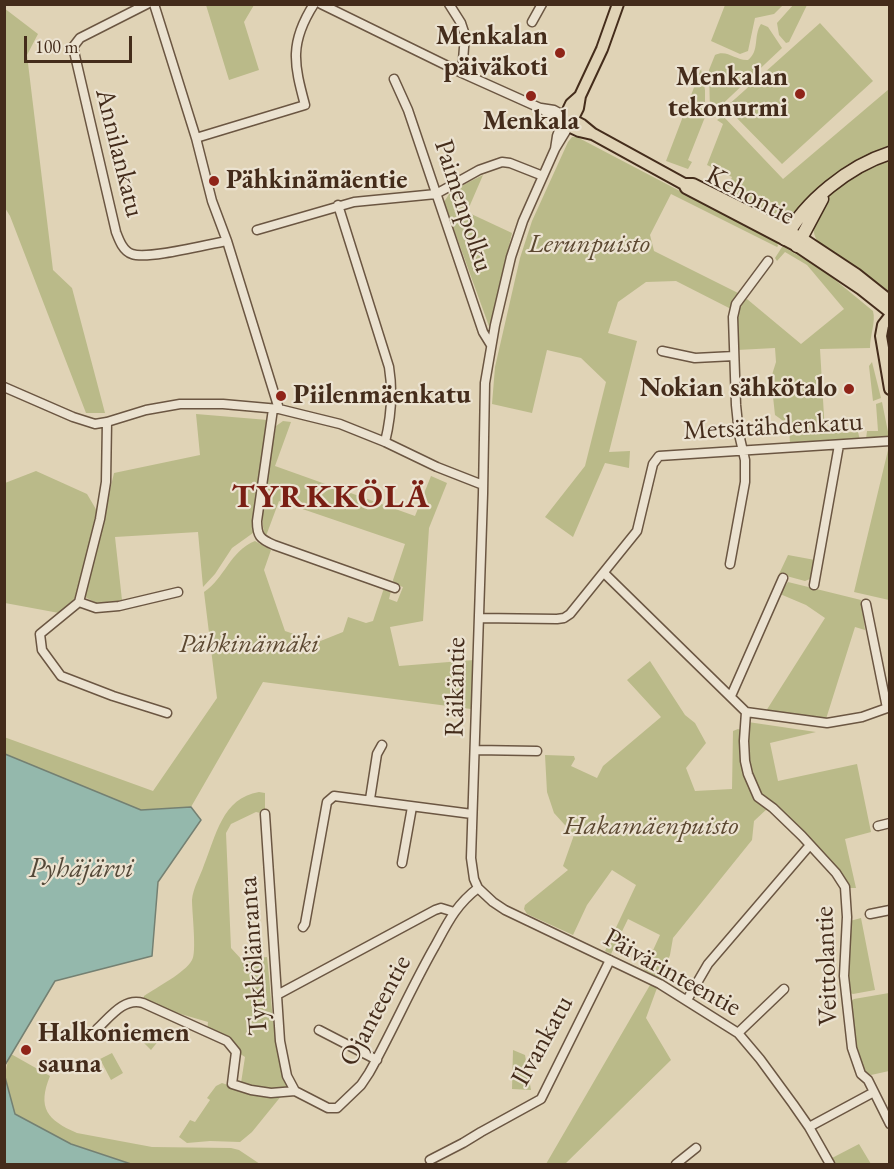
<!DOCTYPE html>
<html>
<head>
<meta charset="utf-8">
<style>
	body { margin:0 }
	#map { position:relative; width:894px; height:1169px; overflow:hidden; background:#e0d3b6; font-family:"EB Garamond",serif }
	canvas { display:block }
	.frame { position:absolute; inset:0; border:6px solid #442c1b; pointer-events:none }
	.scale { position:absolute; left:24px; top:36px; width:108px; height:27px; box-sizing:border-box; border:3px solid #442c1b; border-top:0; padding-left:8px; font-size:18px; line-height:21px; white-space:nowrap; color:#442c1b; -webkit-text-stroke:4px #ebe2d0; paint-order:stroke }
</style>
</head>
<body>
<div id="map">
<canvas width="894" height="1169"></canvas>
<div class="frame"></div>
<div class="scale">100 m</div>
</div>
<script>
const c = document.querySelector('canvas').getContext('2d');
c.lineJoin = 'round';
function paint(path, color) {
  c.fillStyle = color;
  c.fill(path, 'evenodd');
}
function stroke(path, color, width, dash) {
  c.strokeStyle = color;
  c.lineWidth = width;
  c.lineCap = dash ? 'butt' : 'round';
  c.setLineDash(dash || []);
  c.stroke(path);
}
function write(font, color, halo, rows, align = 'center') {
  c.font = font + ' "EB Garamond",serif';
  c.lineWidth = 4.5;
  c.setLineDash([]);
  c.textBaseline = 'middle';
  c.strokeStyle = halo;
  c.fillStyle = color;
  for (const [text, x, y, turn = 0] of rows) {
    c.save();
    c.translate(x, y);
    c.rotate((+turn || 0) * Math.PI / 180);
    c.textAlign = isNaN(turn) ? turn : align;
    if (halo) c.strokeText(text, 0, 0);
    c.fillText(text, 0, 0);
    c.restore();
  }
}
paint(new Path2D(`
	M794,4L807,5L789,42L786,43L779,35L777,23Z
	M206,5H254L244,22L259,70L229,80Z
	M725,5V4L783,5L774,14L755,18L748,51L740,54L711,41Z
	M4,8L38,34L27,55L53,270L72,288L105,413H86L10,216L5,208Z
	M820,23L873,81L782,164L726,107Z
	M761,24L768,27L782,48L714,112L710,111L709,70L715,55C727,49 736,61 748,60C760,51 753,36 761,24Z
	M701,69L705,90V117L688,160L692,162L688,169L666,161Z
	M889,89V147L860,159L841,171L790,219C771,223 742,201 726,191L732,177L707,165L723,124L717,120L723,116L783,179Z
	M572,137H577L777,242L778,246L777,247L671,194L650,235L654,251L740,294L731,309L676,281L646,282L618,302L608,333L637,341L609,452L630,451L629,468L605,463L573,537L545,517L585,466L606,382L581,358L547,350L532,413L492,404L495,367L520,258L532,221L568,142Z
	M889,158V293L821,245C800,224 829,193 847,179C859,170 876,165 889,158Z
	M483,175L467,212L512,233L490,329L444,202L451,191Z
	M782,247H784L823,270L873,311C876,322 870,335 870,348L820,349L825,433L858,432L860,440L790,444L789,425L775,415L771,378L776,362L775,348L737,350V311L743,299H747L801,344L844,309L807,265L785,252L777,261L775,258Z
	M872,362L881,398L873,401L869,366Z
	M882,402L889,437L866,439L867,431H878L876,404Z
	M196,414L268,420L253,533L232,548L215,574L203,587L198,532L115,537L122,600L100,605L85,597L114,473L200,455Z
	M283,421L291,422L275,466L415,516L431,476L447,483L429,528L423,621L390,627L399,666L474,660L471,709L263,682L191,807L141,810L5,754L4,737L153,791L217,698L204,592C225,578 230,551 255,541L271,550L264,570L285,631L318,642L343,632L348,617L366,623L373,621L384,588L391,591L389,599L397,602L403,587L394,584L393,580L405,544L279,501L266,536C256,523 273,446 276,426Z
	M889,446H890L889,600L854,592Z
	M36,471L87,494L97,511L75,598L59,613L5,603V483Z
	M788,555L815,560L810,579L805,581L779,574Z
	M788,582L861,600L865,630L855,627L826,719L766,711L825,618L806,605L780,594Z
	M650,661L685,715L695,723L706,743L686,768L695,791L732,789L733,731L738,729L741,730L743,762L768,808L754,821L752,840L673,938L670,955L660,979L644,970L660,935L628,919L611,954L605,951L636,885L612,870L587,905L573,935L527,914L524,909L525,905L568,870L563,866L574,835L554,813L547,792L545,755L574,756L575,759L571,766L597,778L603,766L661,717L627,680Z
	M748,722L816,732L770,743L778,781L857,764L871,832L845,839L856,888H847L760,796L747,761Z
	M259,792L265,793V814L256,812L231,824L226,833L231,948L242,960L267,957C272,1000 272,1046 289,1087L286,1090L248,1087L241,1083L245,1057L207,1032L208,1022L143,1003L144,996C157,987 185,973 192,960C197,953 192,913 192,900C193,888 200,877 204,865C216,836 222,798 259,792Z
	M861,918L875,990L853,994L848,992L846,975L850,921Z
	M650,985L657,988L646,1018L671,1060L565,1164H546Z
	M889,993V1071L871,1075C853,1067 853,1021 850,1002L854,999Z
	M152,1028L157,1029L163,1035L151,1050L143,1042L144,1033Z
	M513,1050L525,1055L531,1090L512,1089Z
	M112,1053L123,1073L111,1080L100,1059Z
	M11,1054L50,1076C37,1108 47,1120 77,1133L152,1147L231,1148L239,1150L260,1164H131L71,1144L15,1114C9,1091 0,1076 11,1054Z
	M222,1083L249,1092L282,1095L252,1132L240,1142L210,1141L187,1143L179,1137L190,1120L195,1122L210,1100L207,1098L216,1086Z
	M859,1144L871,1164H836L832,1158Z`), '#baba89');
const water = new Path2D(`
	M5,754L141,810L191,807L201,820L158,882L152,956L55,981L5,1065Z
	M5,1077L15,1114L71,1144L131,1164H5Z`);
paint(water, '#94b8ac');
stroke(water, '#748072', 1.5);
const minor = new Path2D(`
	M147,4L80,38L73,47L116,232C119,240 123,251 132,254C148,260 208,244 227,241
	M154,4L196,138L212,201L227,241L279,409
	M321,4L462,73L540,108L562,123L557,136L555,149
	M449,4L461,23L465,35L462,73
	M532,22L542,4
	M394,79L408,110L483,332L491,345
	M541,108L554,110L565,116
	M569,126L555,149L523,221L511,257L495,325L485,383L483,494L471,858L474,879L478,888L493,902L505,910L660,984L738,1033L760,1059L793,1104L809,1127L830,1164
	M196,138L305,105C294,64 289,43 314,4
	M338,205L389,367C393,392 391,418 385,442
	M257,230L354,202L436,194L479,170L502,162L510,163L543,176
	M662,351L695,358L734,356
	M4,387L73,417L95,424L107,422L146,410L180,404H223L279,409L340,424L385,442L437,467L483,485
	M273,409L257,521C257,536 260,539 274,545L395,588
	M107,422L106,482L100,519L79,602L40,634L42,650L61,676L113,696L167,713
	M730,564L745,482V460L739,434L736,405L733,317L736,304L768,261
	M604,573L746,712L744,741L745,761L748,774L758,797L773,808L802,836L836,873L845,887L847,917L844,976L852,1048L861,1074L868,1080L890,1124
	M814,585L839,445
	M79,602L96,608L119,606L178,592
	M866,604L887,708
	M479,618L557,619L564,618L570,614L637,531L653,464L659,456L890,441
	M731,696L783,578
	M746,712L827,723L862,717L890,707
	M476,750L537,751
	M370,799L377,754L382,745
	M265,814L280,1041L287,1076L295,1091
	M878,826L890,823
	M402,863L412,807
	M870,914L890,910
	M303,927L305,924L327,802L334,796L472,814
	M277,995L435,910L441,908L454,912
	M687,1000L708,964L810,845
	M97,1029C110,1017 124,997 143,1003L227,1041L236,1052L232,1084L251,1090L271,1093L295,1091L328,1108H337L361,1085L369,1073C392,1032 411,988 435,946C448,922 456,905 478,888
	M319,1030L377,1060
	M738,1033L784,989
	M809,1127L874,1092
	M430,1160L463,1143L481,1132L541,1099L610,960
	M676,1164L696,1148`);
const major = new Path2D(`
	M580,96L571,104L562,123L579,131L592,134
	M565,116L582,125L593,134L684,184L686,188L797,246L861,289L890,312
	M569,126L578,108L580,96L602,49L618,4
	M684,184H693L800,237L856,274L890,301
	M890,316L883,325L881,336L890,389`);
const highway = new Path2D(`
	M785,239C805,201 849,166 890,153
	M797,246L822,199`);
stroke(minor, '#6b5642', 11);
stroke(major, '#442c1b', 14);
stroke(highway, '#442c1b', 15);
stroke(minor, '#ebe2d0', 8);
stroke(major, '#e0d3b6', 10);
stroke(highway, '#e0d3b6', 12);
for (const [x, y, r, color] of [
	[560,53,6,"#8f2418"],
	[800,94,6,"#8f2418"],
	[531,96,6,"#8f2418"],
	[214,181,6,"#8f2418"],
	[849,389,6,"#8f2418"],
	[281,396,6,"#8f2418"],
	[26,1050,6,"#8f2418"]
]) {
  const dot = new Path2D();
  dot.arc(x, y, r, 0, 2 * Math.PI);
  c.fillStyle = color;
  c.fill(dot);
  stroke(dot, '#ebe2d0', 2);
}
write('bold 27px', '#442c1b', '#ebe2d0', [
	["Menkalan",548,37],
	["päiväkoti",548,68],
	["Menkalan",788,78],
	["tekonurmi",788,109],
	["Menkala",531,122,"center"],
	["Pähkinämäentie",226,181,"left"],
	["Nokian sähkötalo",837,389],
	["Piilenmäenkatu",293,396,"left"],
	["Halkoniemen",38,1034,"left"],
	["sauna",38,1065,"left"]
], 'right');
write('27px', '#442c1b', '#ebe2d0', [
	["Annilankatu",119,153,76],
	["Kehontie",750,196,28],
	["Paimenpolku",463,206,72],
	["Metsätähdenkatu",773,427,-3],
	["Räikäntie",456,687,-89],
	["Tyrkkölänranta",254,956,-94],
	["Veittolantie",827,966,-92],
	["Päivärinteentie",672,973,29],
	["Ojanteentie",376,1011,-62],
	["Ilvankatu",543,1041,-61]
]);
write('italic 27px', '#5c4831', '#ebe2d0', [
	["Lerunpuisto",589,245],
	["Pähkinämäki",249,645],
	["Hakamäenpuisto",651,827]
]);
write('italic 28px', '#544838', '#ebe2d0', [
	["Pyhäjärvi",81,869]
]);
c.letterSpacing = '1.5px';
write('bold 33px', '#7a1f14', '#ebe2d0', [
	["TYRKKÖLÄ",331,498]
]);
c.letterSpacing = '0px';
</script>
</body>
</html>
